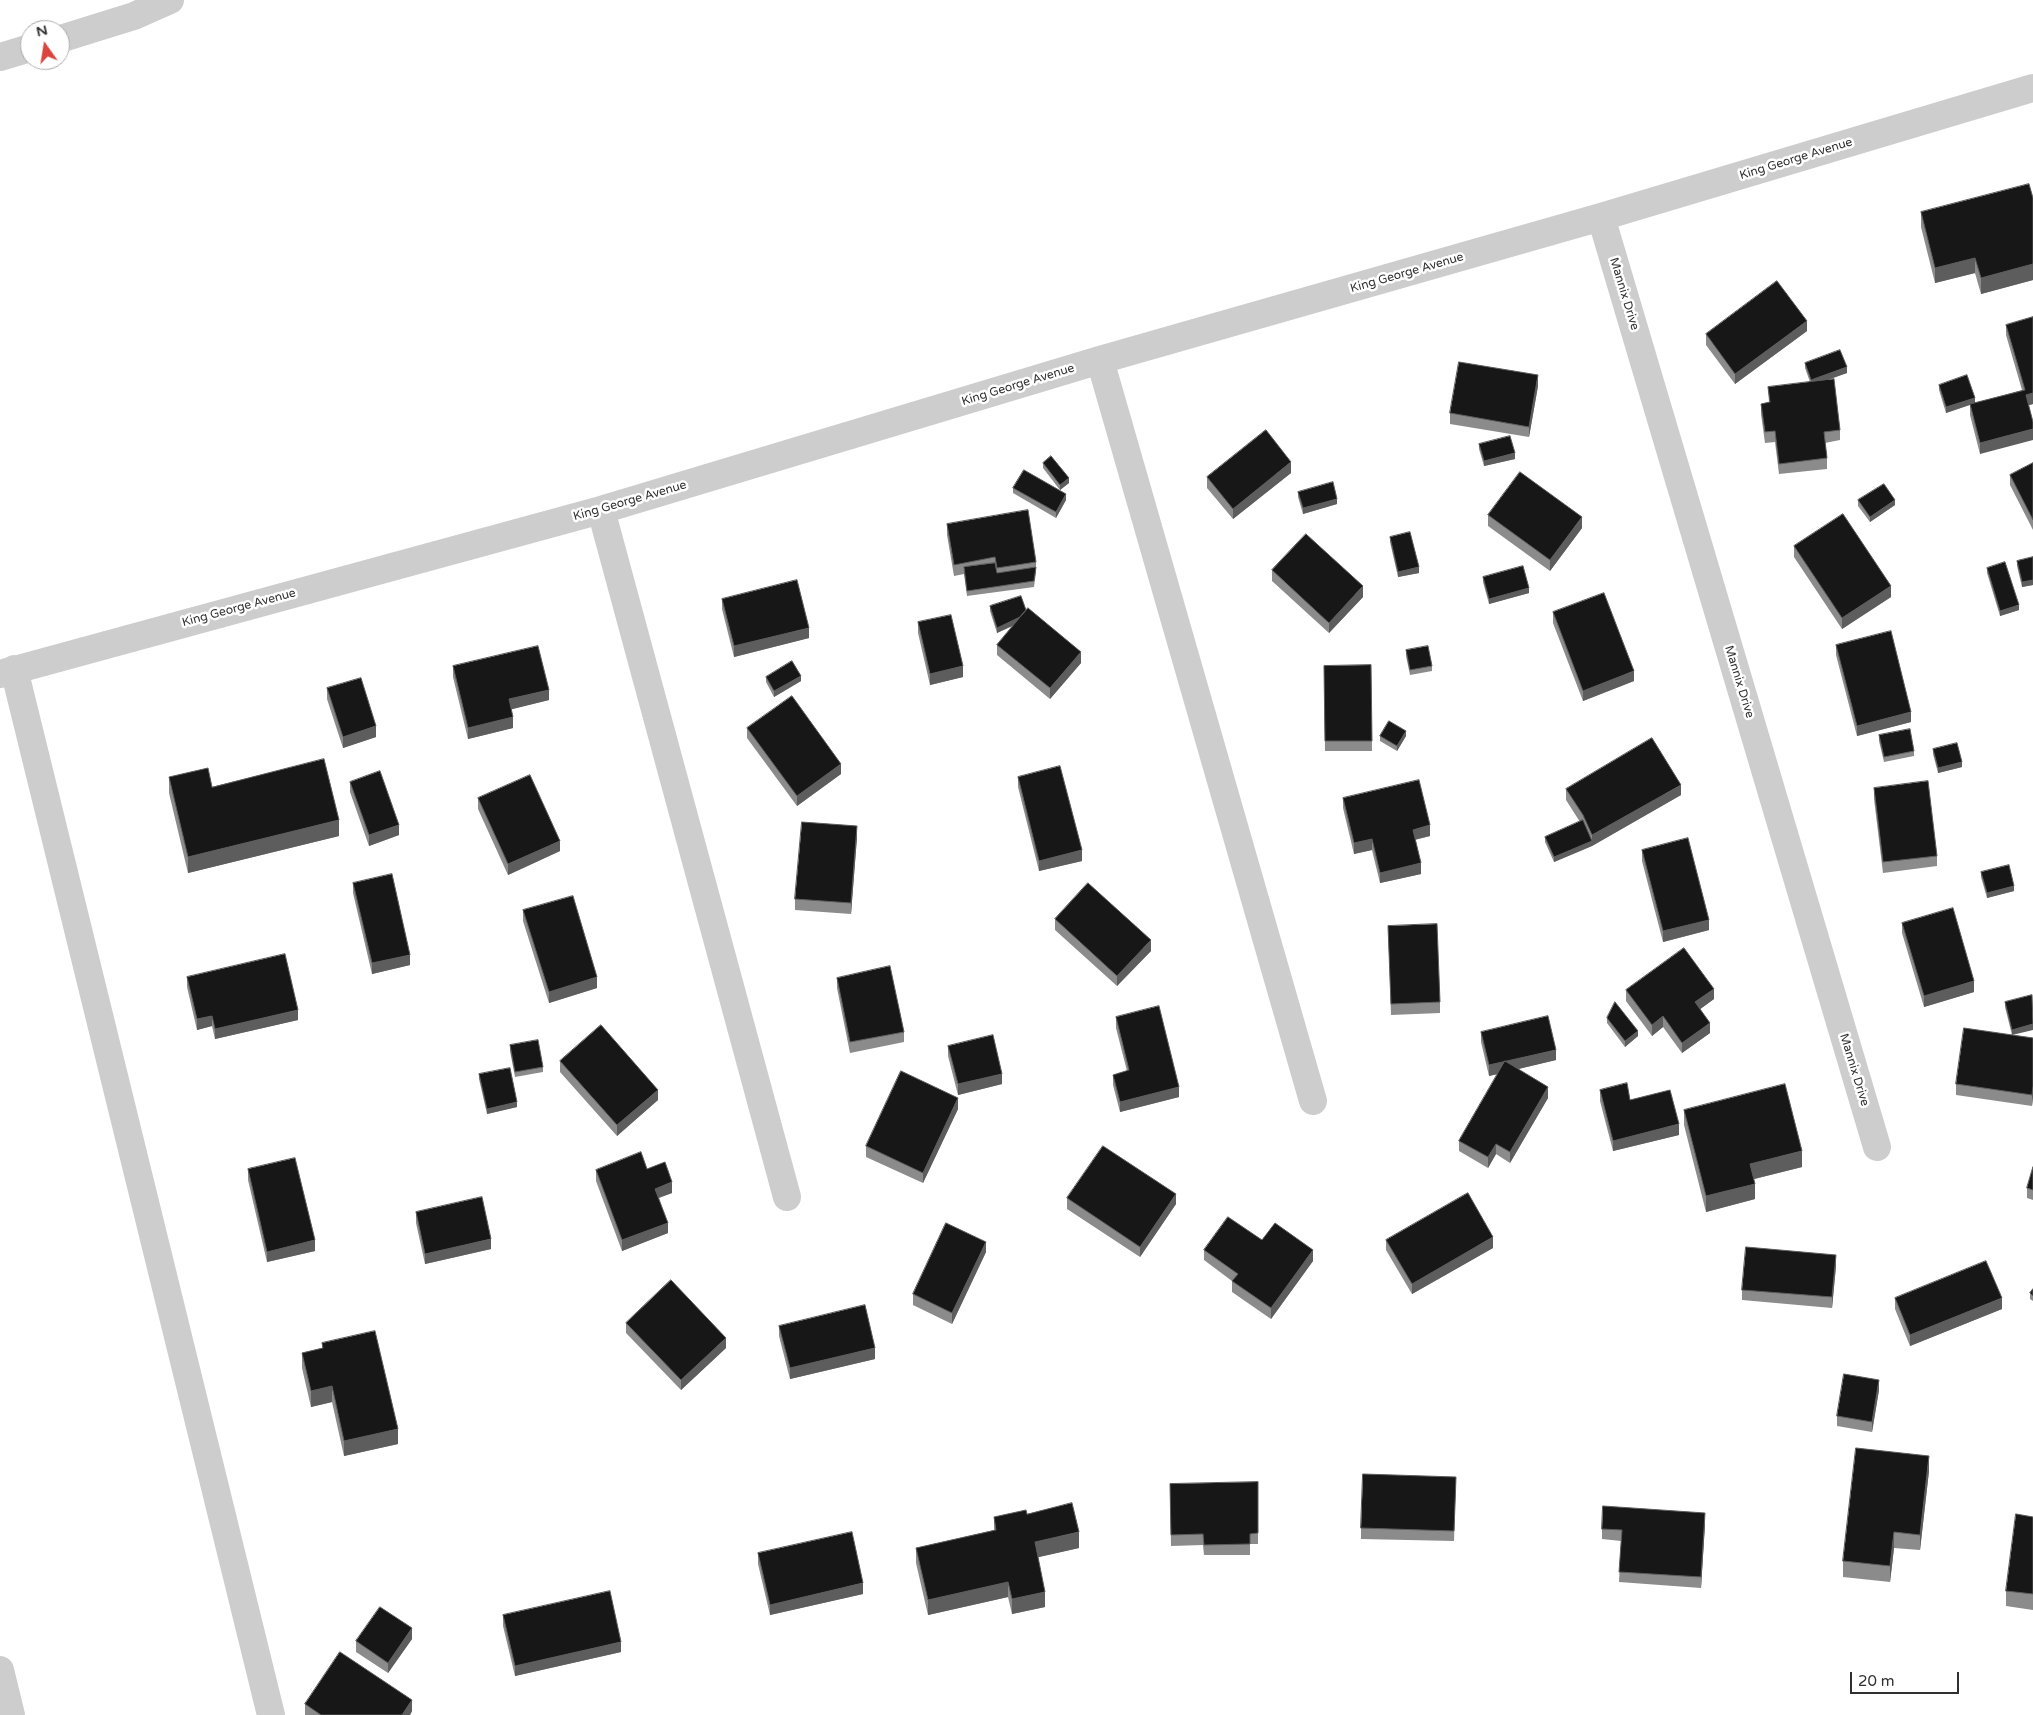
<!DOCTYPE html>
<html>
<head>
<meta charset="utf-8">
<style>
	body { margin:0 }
	#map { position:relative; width:2033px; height:1715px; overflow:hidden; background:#fff; font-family:"Varela Round",sans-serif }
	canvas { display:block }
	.north { position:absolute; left:20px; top:20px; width:50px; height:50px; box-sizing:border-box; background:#fff; border:1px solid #acacac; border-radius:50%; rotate:347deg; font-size:14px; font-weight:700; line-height:20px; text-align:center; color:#303030 }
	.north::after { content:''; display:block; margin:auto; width:18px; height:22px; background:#da453f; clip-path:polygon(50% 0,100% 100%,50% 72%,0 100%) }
	.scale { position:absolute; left:1850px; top:1672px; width:109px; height:22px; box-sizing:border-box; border:2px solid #303030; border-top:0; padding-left:6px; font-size:15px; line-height:18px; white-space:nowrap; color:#303030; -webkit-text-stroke:4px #fff; paint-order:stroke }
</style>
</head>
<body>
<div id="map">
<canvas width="2033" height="1715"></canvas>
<div class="north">N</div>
<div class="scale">20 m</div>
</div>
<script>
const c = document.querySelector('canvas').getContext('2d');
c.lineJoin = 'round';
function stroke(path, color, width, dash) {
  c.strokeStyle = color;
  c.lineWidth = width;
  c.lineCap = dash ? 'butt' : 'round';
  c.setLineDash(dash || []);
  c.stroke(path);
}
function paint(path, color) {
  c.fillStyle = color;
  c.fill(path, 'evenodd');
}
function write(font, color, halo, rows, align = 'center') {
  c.font = font + ' "Varela Round",sans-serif';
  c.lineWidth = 5;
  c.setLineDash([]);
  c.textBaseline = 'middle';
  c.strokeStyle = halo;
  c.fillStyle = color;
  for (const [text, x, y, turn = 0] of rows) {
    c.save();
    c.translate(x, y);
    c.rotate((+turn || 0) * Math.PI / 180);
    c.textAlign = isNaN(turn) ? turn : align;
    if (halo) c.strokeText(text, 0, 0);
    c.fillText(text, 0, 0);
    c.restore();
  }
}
stroke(new Path2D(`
	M60,39L134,16L170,0
	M0,57L30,48
	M1601,217L1877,1147
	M1100,360L1313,1101
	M601,510L787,1197
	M14,669L271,1715
	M0,674L601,510L1100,360L1601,217L2033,88
	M0,1670L11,1715`), '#cdcdcd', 28);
paint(new Path2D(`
	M2033,198V280L1981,294L1975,273L1935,283L1921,227V212Z
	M2033,317V404L2029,405L1980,454L1970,415V405L1946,413L1939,390V385L1975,403L2022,390L2006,335V325Z
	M1807,331L1735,384L1706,345V334Z
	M1805,363L1847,373L1826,380L1840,430V440L1825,443L1827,458V469L1779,474L1775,442L1765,443L1761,414V404L1769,402L1768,387L1810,382L1805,368Z
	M1538,386L1529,437L1450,424V413Z
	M1479,444L1515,459L1484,466L1479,449Z
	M1043,463L1069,483L1060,490L1043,468Z
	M2033,463V530L2010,485V475Z
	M1291,473L1233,519L1207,488V477Z
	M1013,488L1066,500L1056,518L1013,493Z
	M1298,492L1337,504L1303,514L1298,497Z
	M1858,500L1895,505L1870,522L1858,506Z
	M1488,515L1582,528L1550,571L1488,526Z
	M947,524L1036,562V572L1034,587L967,596L964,574L954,576L947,535Z
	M1390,537L1419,573L1398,577L1390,542Z
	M1794,546L1891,597L1842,629L1794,557Z
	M2033,557V585L2022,587L2017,566V561Z
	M1987,568L2019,610L2000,616L1987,573Z
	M1272,570L1363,597L1329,633L1272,581Z
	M1483,577L1529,593L1489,604L1483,582Z
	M722,599L809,638L734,657L722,609Z
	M990,606L1026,610L1081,663L1050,699L997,655V645L1013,625L997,633L990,611Z
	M1553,612L1634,681L1583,701L1553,623Z
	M918,622L963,677L930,685L918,633Z
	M1836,645L1911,722L1857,736L1836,655Z
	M1406,650L1432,666V671L1410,675L1406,656Z
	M1371,665L1372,751H1325L1324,666Z
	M453,666L549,700L511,709L513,728L468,739L453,677Z
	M766,677L801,681L774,697L766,682Z
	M327,688L376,737L343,748L327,699Z
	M747,728L841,774L797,806L747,738Z
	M1879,735L1914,751V756L1884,762L1879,741Z
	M1380,736H1406L1397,751L1380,741Z
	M1933,749L1962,767L1938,773L1933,754Z
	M169,777L212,787L339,836L188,873L169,793Z
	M1018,777L1082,861L1039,871L1018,787Z
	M350,782L399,835L369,846L350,792Z
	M1874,788L1937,856V866L1883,873L1874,799Z
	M1566,789L1681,795L1592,846L1554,862L1545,842V837L1580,822L1566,800Z
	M478,798L560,851L508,875L478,809Z
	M1343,798L1430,836L1415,840L1421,874L1380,883L1372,850L1354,854L1343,808Z
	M857,837L851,914L795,910V899Z
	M1642,850L1709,930L1663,942L1642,861Z
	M1981,872L2014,891L1987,898L1981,877Z
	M353,883L410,965L372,974L353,893Z
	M523,910L597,988L549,1003L523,921Z
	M1055,919L1151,951L1117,986L1055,930Z
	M1902,923L1974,992L1924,1007L1902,933Z
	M1388,926L1440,1002V1013L1391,1015Z
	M187,977L298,1020L215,1039L212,1026L197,1030L187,987Z
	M837,978L904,1032V1042L850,1053L837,988Z
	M1626,990L1714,999L1700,1009L1710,1033L1682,1053L1663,1027L1652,1036L1626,1001Z
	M2032,995L2012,1035L2033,1038V1096L2032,1106L1956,1095V1084L2012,1035L2005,1007V1002Z
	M1116,1017L1179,1097L1120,1112L1113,1085V1075L1127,1071L1116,1028Z
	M1607,1018L1638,1036L1625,1047L1607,1023Z
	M1481,1032L1556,1060L1518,1069L1548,1098L1510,1163L1496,1154L1488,1168L1459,1151V1141L1498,1074L1489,1076L1481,1042Z
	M510,1045L543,1067V1072L515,1077L510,1051Z
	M948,1046L1002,1084L958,1095L948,1056Z
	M560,1061L658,1100L617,1136L560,1072Z
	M479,1074L517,1107L487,1114L479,1079Z
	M1600,1090L1630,1100L1679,1135L1613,1151L1600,1101Z
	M958,1109L923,1183L866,1157V1146Z
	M1684,1110L1802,1167L1754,1179L1755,1199L1706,1212L1684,1125Z
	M2033,1167V1200L2027,1198V1188Z
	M248,1169L315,1251L267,1262L248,1180Z
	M647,1169L672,1193L659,1198L668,1233L622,1251L596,1181V1170Z
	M1067,1198L1176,1204L1140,1257L1067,1209Z
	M416,1212L491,1249L425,1264L416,1223Z
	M1386,1240L1493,1248L1412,1294L1386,1250Z
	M1204,1250L1313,1261L1271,1319L1232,1292V1281L1204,1260Z
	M986,1252L952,1324L913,1305V1294Z
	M1836,1266L1832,1308L1742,1300V1290Z
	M2033,1289V1301L2030,1299V1293Z
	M1895,1298L2002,1309L1910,1346L1895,1309Z
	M626,1323L726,1348L681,1390L626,1333Z
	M779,1326L875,1359L790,1379L779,1336Z
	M322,1343L398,1444L344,1456L332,1402L311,1407L302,1368V1353L322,1348Z
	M1879,1390L1872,1432L1837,1426V1416Z
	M1929,1471L1920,1550L1894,1548L1890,1582L1843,1577V1561Z
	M1456,1477L1454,1541L1361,1539V1528Z
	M1258,1482V1544H1250V1555H1204L1203,1545L1171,1546L1170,1484Z
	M1027,1514L1079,1548L1038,1557L1045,1607L1012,1614L1008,1597L928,1615L916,1563V1548L994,1530V1517Z
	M2033,1517V1610L2006,1606V1591Z
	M1705,1524L1701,1588L1619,1582L1621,1541L1602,1539V1529Z
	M758,1553L863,1594L770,1615L758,1564Z
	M503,1615L621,1652L515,1676L503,1626Z
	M412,1639L388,1673L356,1652V1641Z
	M305,1704L412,1711L410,1715H305Z`), '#8b8b8b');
paint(new Path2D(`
	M1975,258V273L1935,283V268Z
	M2033,264V280L1981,294V278Z
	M1807,321V331L1735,384V374Z
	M1847,367V373L1811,386V380Z
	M1538,375V386L1529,437V427Z
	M2033,393V404L2026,406V395Z
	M1975,398V403L1946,413V407Z
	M2033,429V440L1980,454V443Z
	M1515,453V459L1484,466V461Z
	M1291,462V473L1233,519V509Z
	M1069,478V483L1060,490V485Z
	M1066,494V500L1056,518V512Z
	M1337,499V504L1303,514V508Z
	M1895,500V505L1870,522V517Z
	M1582,517V528L1550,571V560Z
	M1419,567V573L1398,577V572Z
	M2033,580V585L2022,587V582Z
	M1363,586V597L1329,633V623Z
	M1891,586V597L1842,629V618Z
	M1529,588V593L1489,604V599Z
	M2019,605V610L2000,616V611Z
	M1028,613V619L997,633V628Z
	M809,628V638L734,657V646Z
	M1081,652V663L1050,699V688Z
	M963,666V677L930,685V674Z
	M1634,671V681L1583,701V691Z
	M801,676V681L774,697V691Z
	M549,690V700L509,710V699Z
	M1911,712V722L1857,736V726Z
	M513,717V728L468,739V728Z
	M376,726V737L343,748V737Z
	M1406,731V736L1397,751V746Z
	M1962,762V767L1938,773V768Z
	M841,764V774L797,806V796Z
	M1681,785V795L1592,846L1554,862V857L1592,841V835Z
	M339,820V836L188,873V857Z
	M399,825V835L369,846V835Z
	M1430,825V836L1413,840V830Z
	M857,826V837L851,914V903Z
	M1372,839V850L1354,854V843Z
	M560,841V851L508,875V864Z
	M1082,850V861L1039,871V861Z
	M1421,863V874L1380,883V873Z
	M2014,886V891L1987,898V893Z
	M1709,920V930L1663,942V931Z
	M1151,940V951L1117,986V976Z
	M410,955V965L372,974V963Z
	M597,977V988L549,1003V992Z
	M1974,981V992L1924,1007V996Z
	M1714,989V999L1695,1013V1002Z
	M298,1010V1020L215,1039V1029Z
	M212,1016V1026L197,1030V1019Z
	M1663,1016V1027L1652,1036V1025Z
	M1710,1023V1033L1682,1053V1043Z
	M2033,1024V1030L2012,1035V1030Z
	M1638,1031V1036L1625,1047V1041Z
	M1556,1050V1060L1489,1076V1065Z
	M1002,1074V1084L958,1095V1084Z
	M2033,1086V1096L2032,1106V1095Z
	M1179,1087V1097L1120,1112V1102Z
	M1548,1087V1098L1510,1163V1152Z
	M658,1090V1100L617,1136V1125Z
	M958,1098V1109L923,1183V1173Z
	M517,1102V1107L487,1114V1109Z
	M1679,1124V1135L1613,1151V1141Z
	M1496,1144V1154L1488,1168V1157Z
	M1802,1151V1167L1750,1180V1164Z
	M672,1182V1193L655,1199V1189Z
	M1755,1184V1199L1706,1212V1196Z
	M1176,1194V1204L1140,1257V1247Z
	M668,1223V1233L622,1251V1240Z
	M1493,1237V1248L1412,1294V1284Z
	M491,1239V1249L425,1264V1254Z
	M315,1240V1251L267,1262V1252Z
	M986,1242V1252L952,1324V1313Z
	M1313,1250V1261L1271,1319V1308Z
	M1836,1255V1266L1832,1308V1297Z
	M2002,1298V1309L1910,1346V1335Z
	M726,1338V1348L681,1390V1380Z
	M875,1348V1359L790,1379V1368Z
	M1879,1380V1390L1872,1432V1422Z
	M332,1386V1402L311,1407V1391Z
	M398,1429V1444L344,1456V1441Z
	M1929,1456V1471L1920,1550V1535Z
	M1705,1513V1524L1701,1588V1577Z
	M1079,1532V1548L1035,1558V1542Z
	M1894,1532V1548L1890,1582V1566Z
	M1008,1582V1597L928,1615V1600Z
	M863,1583V1594L770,1615V1605Z
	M1045,1592V1607L1012,1614V1599Z
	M412,1628V1639L388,1673V1663Z
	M621,1642V1652L515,1676V1666Z
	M412,1700V1711L410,1715H402Z`), '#5d5d5d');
const building = new Path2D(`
	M2029,184L2033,198V264L1981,278L1975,258L1935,268L1921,212Z
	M1777,281L1807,321L1735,374L1706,334Z
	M2033,317V393L2026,395L2033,422V429L1980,443L1970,404L2025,390L2006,325Z
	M1840,350L1847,367L1811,380L1805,363Z
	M1459,362L1538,375L1529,427L1450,413Z
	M1967,375L1975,398L1946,407L1939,385Z
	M1834,379L1840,430L1824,432L1827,458L1779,464L1775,431L1765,432L1761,404L1770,402L1768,387Z
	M1266,430L1291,462L1233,509L1207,477Z
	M1510,436L1515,453L1484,461L1479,444Z
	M1051,456L1069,478L1060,485L1043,463Z
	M2033,463V520L2010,475Z
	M1024,470L1066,494L1056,512L1013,488Z
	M1520,472L1582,517L1550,560L1488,515Z
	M1333,482L1337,499L1303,508L1298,492Z
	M1884,484L1895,500L1870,517L1858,500Z
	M1028,510L1036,562L997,568L995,557L954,565L947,524Z
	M1843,514L1891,586L1842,618L1794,546Z
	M1410,532L1419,567L1398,572L1390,537Z
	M1306,534L1363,586L1329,623L1272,570Z
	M2033,557V580L2022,582L2017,561Z
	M2005,562L2019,605L2000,611L1987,568Z
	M995,563L997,573L1036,567L1034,581L967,591L964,567Z
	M1523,566L1529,588L1489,599L1483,577Z
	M797,580L809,628L734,646L722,599Z
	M1604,593L1634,671L1583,691L1553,612Z
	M1021,596L1026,610L1020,617L997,628L990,606Z
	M1028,608L1081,652L1050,688L997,645Z
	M951,615L963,666L930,674L918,622Z
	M1891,631L1911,712L1857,726L1836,645Z
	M538,646L549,690L509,699L513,717L468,728L453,666Z
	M1428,646L1432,666L1410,670L1406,650Z
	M792,661L801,676L774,691L766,677Z
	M1371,665L1372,741H1325L1324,666Z
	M361,678L376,726L343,737L327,688Z
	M792,696L841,764L797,796L747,728Z
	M1389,721L1406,731L1397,746L1380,736Z
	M1910,729L1914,751L1884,757L1879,735Z
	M1652,738L1681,785L1592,835L1583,815L1566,789Z
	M1957,743L1962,762L1938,768L1933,749Z
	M324,759L339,820L188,857L169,777L208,768L212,787Z
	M1060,766L1082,850L1039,861L1018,777Z
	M380,771L399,825L369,835L350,782Z
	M530,775L560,841L508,864L478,798Z
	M1419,780L1430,825L1413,830L1421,863L1380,873L1372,839L1354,843L1343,798Z
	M1928,781L1937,856L1883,862L1874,788Z
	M1583,820L1592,841L1554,857L1545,837Z
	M802,822L857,826L851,903L795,899Z
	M1688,838L1709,920L1663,931L1642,850Z
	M2009,865L2014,886L1987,893L1981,872Z
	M392,874L410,955L372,963L353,883Z
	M1088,883L1151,940L1117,976L1055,919Z
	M573,896L597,977L549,992L523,910Z
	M1953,908L1974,981L1924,996L1902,923Z
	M1437,924L1440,1002L1391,1004L1388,926Z
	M1684,948L1714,989L1695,1002L1710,1023L1682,1043L1663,1016L1652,1025L1626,990Z
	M285,954L298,1010L215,1029L212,1016L197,1019L187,977Z
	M890,966L904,1032L850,1042L837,978Z
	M2032,995L2033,1024L2012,1030L2005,1002Z
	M1615,1002L1638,1031L1625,1041L1607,1018Z
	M1159,1006L1179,1087L1120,1102L1113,1075L1129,1070L1116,1017Z
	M1548,1016L1556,1050L1489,1065L1481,1032Z
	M601,1025L658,1090L617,1125L560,1061Z
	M1964,1028L2033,1038V1086L2032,1095L1956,1084Z
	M993,1035L1002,1074L958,1084L948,1046Z
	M538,1040L543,1067L515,1072L510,1045Z
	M1505,1061L1548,1087L1510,1152L1496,1144L1488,1157L1459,1141Z
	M510,1068L517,1102L487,1109L479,1074Z
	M901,1071L958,1098L923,1173L866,1146Z
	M1627,1083L1630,1100L1670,1090L1679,1124L1613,1141L1600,1090Z
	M1785,1084L1802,1151L1750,1164L1755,1184L1706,1196L1684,1110Z
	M1103,1146L1176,1194L1140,1247L1067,1198Z
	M641,1152L647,1169L665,1162L672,1182L655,1189L668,1223L622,1240L596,1170Z
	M295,1158L315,1240L267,1252L248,1169Z
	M2033,1167V1190L2027,1188Z
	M1468,1193L1493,1237L1412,1284L1386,1240Z
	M482,1197L491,1239L425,1254L416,1212Z
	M1228,1217L1262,1240L1275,1223L1313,1250L1271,1308L1232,1281L1238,1274L1204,1250Z
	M946,1223L986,1242L952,1313L913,1294Z
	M1746,1247L1836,1255L1832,1297L1742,1290Z
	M1986,1261L2002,1298L1910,1335L1895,1298Z
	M671,1280L726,1338L681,1380L626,1323Z
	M2033,1289V1296L2030,1293Z
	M865,1305L875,1348L790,1368L779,1326Z
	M375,1331L398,1429L344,1441L332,1386L311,1391L302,1353L323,1348L322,1343Z
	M1844,1374L1879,1380L1872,1422L1837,1416Z
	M1856,1448L1929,1456L1920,1535L1894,1532L1890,1566L1843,1561Z
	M1363,1474L1456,1477L1454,1531L1361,1528Z
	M1258,1482V1533L1250,1534V1544L1204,1545L1203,1534L1171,1535L1170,1484Z
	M1072,1503L1079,1532L1035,1542L1045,1592L1012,1599L1008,1582L928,1600L916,1548L996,1530L994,1517L1026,1510L1027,1514Z
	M1603,1506L1705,1513L1701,1577L1619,1572L1622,1530L1602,1529Z
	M2016,1514L2033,1517V1594L2006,1591Z
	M852,1532L863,1583L770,1605L758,1553Z
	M610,1591L621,1642L515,1666L503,1615Z
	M380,1607L412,1628L388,1663L356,1641Z
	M340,1652L412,1700L402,1715H321L305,1704Z`);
paint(building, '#171717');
stroke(building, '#5d5d5d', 1);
write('12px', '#303030', '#fff', [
	["King George Avenue",1796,159,-17],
	["King George Avenue",1407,273,-16],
	["Mannix Drive",1624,294,73],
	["King George Avenue",1018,385,-17],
	["King George Avenue",630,501,-16],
	["King George Avenue",239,608,-15],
	["Mannix Drive",1739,682,73],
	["Mannix Drive",1854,1070,73]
]);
</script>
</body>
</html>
